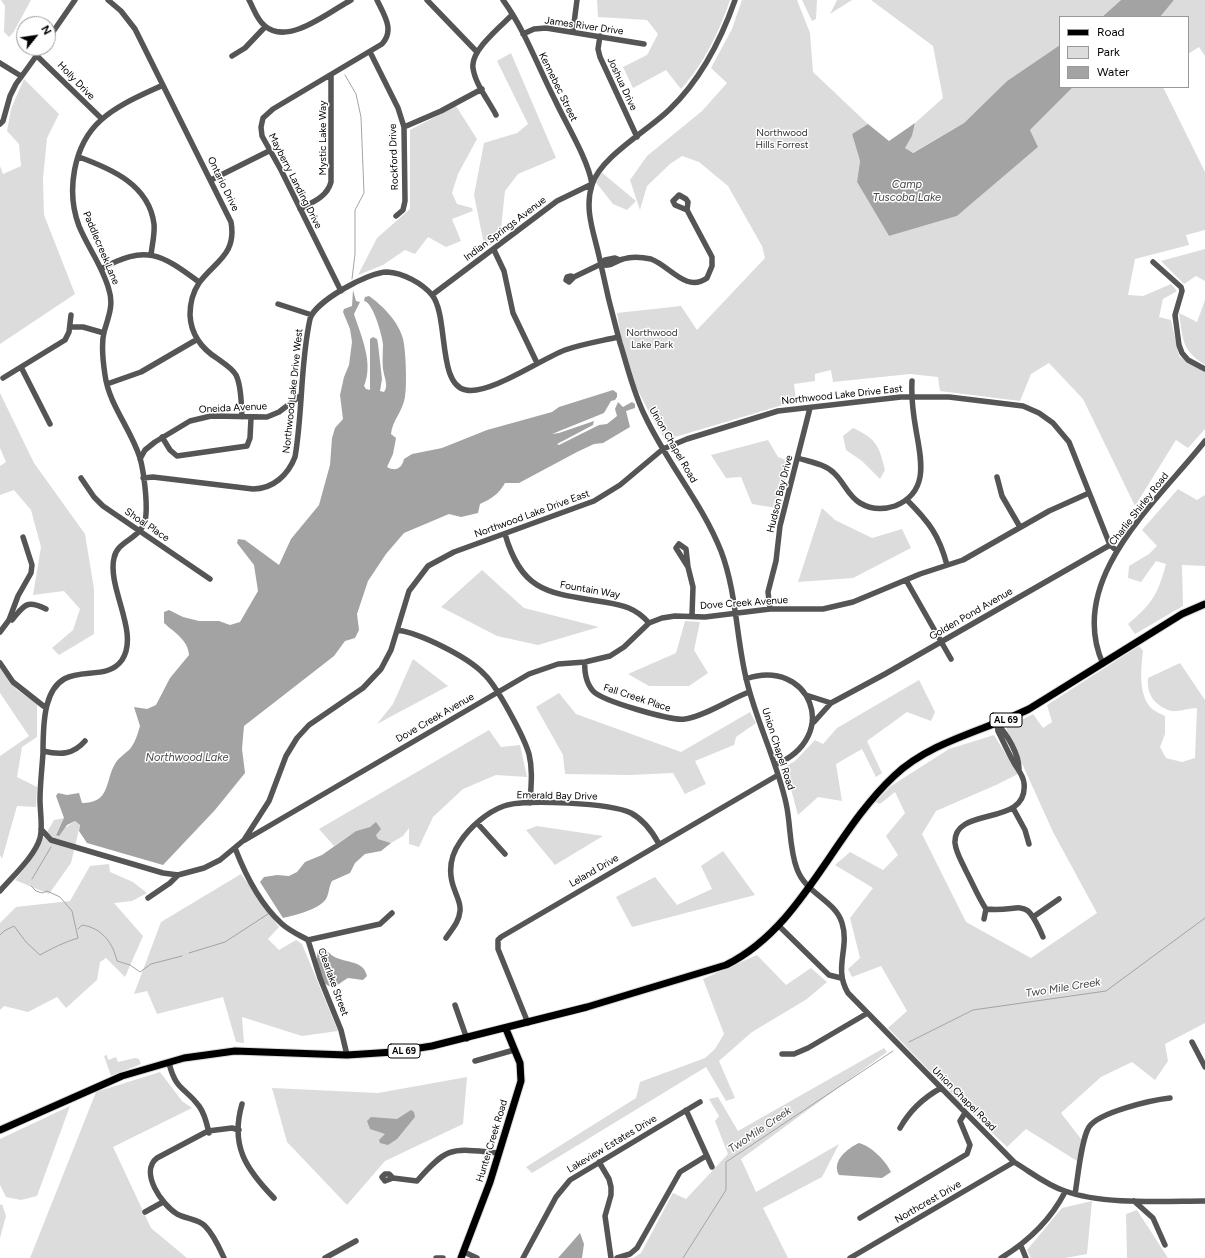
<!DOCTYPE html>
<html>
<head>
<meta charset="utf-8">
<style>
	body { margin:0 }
	#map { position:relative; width:1205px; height:1258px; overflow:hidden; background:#fff; font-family:Figtree,sans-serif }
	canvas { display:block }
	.legend { position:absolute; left:1059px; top:16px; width:130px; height:72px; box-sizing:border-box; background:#fff; border:1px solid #999; margin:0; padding:5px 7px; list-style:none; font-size:12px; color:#000 }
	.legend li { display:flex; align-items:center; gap:8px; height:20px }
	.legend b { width:20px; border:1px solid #999 }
	.north { position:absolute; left:16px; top:16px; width:40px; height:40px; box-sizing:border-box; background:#fff; border:1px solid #999; border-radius:50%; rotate:60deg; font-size:11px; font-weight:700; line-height:16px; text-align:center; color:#000 }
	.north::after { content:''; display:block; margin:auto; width:14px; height:18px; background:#000; clip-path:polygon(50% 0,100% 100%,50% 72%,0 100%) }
</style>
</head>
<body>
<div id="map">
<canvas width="1205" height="1258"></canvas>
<ul class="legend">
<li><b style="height:5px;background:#000"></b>Road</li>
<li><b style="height:11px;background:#dcdcdc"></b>Park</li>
<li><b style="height:11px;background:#a3a3a3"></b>Water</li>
</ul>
<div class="north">N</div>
</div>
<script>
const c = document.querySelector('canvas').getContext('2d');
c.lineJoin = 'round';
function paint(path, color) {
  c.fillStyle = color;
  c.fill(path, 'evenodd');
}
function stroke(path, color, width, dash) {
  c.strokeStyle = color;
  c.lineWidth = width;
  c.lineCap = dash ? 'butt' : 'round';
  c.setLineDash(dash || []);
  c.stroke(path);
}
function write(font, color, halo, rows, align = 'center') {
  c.font = font + ' Figtree,sans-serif';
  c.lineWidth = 3;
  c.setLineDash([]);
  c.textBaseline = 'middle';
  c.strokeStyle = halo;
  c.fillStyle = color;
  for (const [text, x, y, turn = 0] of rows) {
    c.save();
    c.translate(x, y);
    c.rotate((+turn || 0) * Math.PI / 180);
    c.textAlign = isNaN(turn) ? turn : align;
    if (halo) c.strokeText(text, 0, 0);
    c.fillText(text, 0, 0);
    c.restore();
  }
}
paint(new Path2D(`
	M1,0H31L13,33L9,37L4,32L5,6Z
	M597,0H730C718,34 705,62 681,89L666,70L633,88L623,67L647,55L658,34L647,20L598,17Z
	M742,0H797L810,33L813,72L868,124L852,134L860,161L857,182L889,236L957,216L1038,147L1030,130L1073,87H1163L1205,172V230L1186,235L1189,245L1135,259L1128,295L1143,296L1171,284L1177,291L1163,299L1159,317L1171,320L1179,356L1205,372V429L1188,448L1176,440L1135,506L1083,399L1049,363L1031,374L1020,401L940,391L938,377L910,374L833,382L831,370L815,374V381L794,384L796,401L665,440L652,418L626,367L617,313L681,306L697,330L765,258L762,246L728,186L699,162L682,156L670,164L647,186L640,210L630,180L647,156L702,111L727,83L711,68L732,29Z
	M802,0H817L816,19L812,21Z
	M837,0H852L830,14Z
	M871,0H1121L1102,17H1060V45L1007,81L964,123L912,153L905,148L912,136L915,123L943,98L933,46Z
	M1174,0H1205V56L1199,47L1188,54V17H1160Z
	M511,53L556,158L518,174L505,191L500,238L485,249L474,195L484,143L517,133L528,124L497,61Z
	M24,79L59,114L47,138L43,179L44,215L75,294L0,344V166L3,174L21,166L19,144L7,131L11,109Z
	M456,106L477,139L458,174L452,193L457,204L472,208L473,211L452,219L461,241L446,247L428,237L415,254L405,250L383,265L358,275L377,238L410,209V130Z
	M600,171L636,201L627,210L613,204L594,180Z
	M1205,249V281L1196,276L1184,284L1161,261Z
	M1205,300V365C1181,350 1183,339 1179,313L1197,322Z
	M0,393L34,463L85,534L94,589V634L59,655L52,648L73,630L80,609L64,591L33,595L41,547L31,510L14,490L0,495V466L6,462L0,448Z
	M853,428C877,439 879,446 885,470L880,479L862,461L846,450L843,436Z
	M768,440L778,457L791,462L776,508L752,504L741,477L726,478L711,455Z
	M1178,489L1197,500L1205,495V566L1182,565L1183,606L1135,634L1128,624C1152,604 1158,594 1166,564L1156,561L1141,582L1128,578L1129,566L1149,554L1157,546L1142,530Z
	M822,508L835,520L872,538L902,529L911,548L853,578L798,582Z
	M482,570L524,608L599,627L538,645L497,636L441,607Z
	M685,621L700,622L694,650L708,673L689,686H649L628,674L676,653Z
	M1139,646L1143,651C1141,669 1138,693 1151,708C1154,711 1161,714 1165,716V734L1160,747L1166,758L1182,762L1195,758L1197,708C1190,708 1178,712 1171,711C1155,706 1146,694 1148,678L1180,663L1205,700V1023L1165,1044L1168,1061L1155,1080L1132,1062L1101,1077L1061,1113L1081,1139L1077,1161L1026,1129L1007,1147L958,1100L888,1028L907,1011L881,966L852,977L848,969L860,958L850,918L873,888L835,865L850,852L883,870L898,855L886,836L905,813L895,792L880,804L875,802L891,786L949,749L994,735L1018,774L996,785L936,811L922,834L966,922L1031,958L1097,913L1053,832L1006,728L1033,714L1043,728L1052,722L1047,705Z
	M413,659L448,686L377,724L393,704Z
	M0,668L16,689L37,704V737L22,747L17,777L37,787L36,807L17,806L2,859L0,855V756L29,736L0,693Z
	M919,680L935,712L931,721L907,712L867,741L882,773L876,777L862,749L836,764L842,801L818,797L798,815L785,767L795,761L815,740L823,744L837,728Z
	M559,693L576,714L681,752L750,712L756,723L736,737L734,745L695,761L706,784L685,794L673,773L630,775L565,774L563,755L536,707Z
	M489,730L501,747L520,745L527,777L496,775L463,789L433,817L419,847L409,844V828L403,836L391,843L378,839L376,835V823L370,827L356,831L334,846L319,829Z
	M64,818L56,834L75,821L80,825L71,863L49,894L15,880L28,864L54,820Z
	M537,826L603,836L555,865L526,830Z
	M723,851L755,895L632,927L616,897L655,877L677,905L712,889L701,866Z
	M109,864L110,872L133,882L147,893L132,901L114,903L143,936L125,977L106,958L100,962L97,980L66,1008L57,997L28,1012L4,1006L0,1010V923L16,907L70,901L90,866Z
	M241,874L279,927L268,939L279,950L296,940L302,944L338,1031L302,1036L242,1017L244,1043L236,1042L223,997L157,1014L147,991L134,994L161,922Z
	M757,955L786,985L811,968L827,982L807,999L752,1032L719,1061L735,1098L726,1101L706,1067L532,1173L526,1167L636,1098L640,1082L705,1058L715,1049L724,1034L703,979Z
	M884,1048L887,1052L741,1159L756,1192L839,1144L822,1177L763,1208L788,1258H633L641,1253L673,1193L686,1199L728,1154L715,1121L719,1116L709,1099L718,1097L738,1131Z
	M107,1055L108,1060L116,1057L118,1062L135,1058L139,1059L141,1064L111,1076L104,1056Z
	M160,1072L182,1101L192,1108L113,1147L151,1228L187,1258H30L96,1092Z
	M467,1077L463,1124L385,1161L347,1205L287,1142L272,1088L378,1093Z
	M70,1106L37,1196L21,1200L6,1197L0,1185V1139Z
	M1092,1201L1087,1254L1065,1258H1031L1027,1250L1062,1208Z
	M2,1204L6,1216L0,1238V1205Z
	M1137,1210L1168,1258H1127L1126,1214Z`), '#dcdcdc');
paint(new Path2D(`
	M1121,0H1174L1160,17H1102Z
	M1060,45V87H1073L1030,130L1038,147L957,216L889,236L857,182L860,161L852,134L868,124L889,141L915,123L912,136L905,148L913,153L964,123L1007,81Z
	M353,290L356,301L360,302L354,314C361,336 374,363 364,386L366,389L370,390V339L373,337L377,339L378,344L382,379L380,391L384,392C389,386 384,377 383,369C382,360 383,352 383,344C382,335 373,302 364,301L365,297L369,296C382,305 399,322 403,339C406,351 407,385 405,397C403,411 392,421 391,434L396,438L393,454L387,467C396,472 402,468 404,459L412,454L442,448L487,430L552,412L559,407L613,390L617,393V397L615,400L611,401L604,413L552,434L559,433L594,421L593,425L559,443L557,444L559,445L599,425L607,424L617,416L615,409L618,402L623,407L632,402L635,404V408L626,411L630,427L603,443L594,444L577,452L519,483H505C499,494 491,499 480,504L478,513L461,517L449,514L404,533L386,554L368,581L357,614L359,630L355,638L345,641L334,656L244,726L242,749L245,773L215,810L163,865L87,843L79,831L80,825L75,821L67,825L59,836L56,835L64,818L56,796L58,793L67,795L79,793L82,803C111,803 105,780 115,764C118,758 125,754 130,749C135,743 138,733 140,726L134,707L147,709L156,705L170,678L189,655C188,640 175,633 164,623V612L169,610L183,617L199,621H219L230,625L240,622L258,591L254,565L237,543L238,539L245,540L279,565L291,539L319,505L330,465L332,438L335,428L343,419L340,395L344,377L349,365L352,342L350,329L343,312L344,309L352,306Z
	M376,822L381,829L376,835L378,839L391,843L381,851L365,854L355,863L350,873L332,881C329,886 329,894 326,899C320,909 293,916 283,918L260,882L264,877L277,875L289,876L297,872L305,862L322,855L356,831L370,827Z
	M318,951H326C330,953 333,957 337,958C348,963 364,961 367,976L363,980L348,978C342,981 339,986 331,986C319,986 315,960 318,951Z
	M411,1110L414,1112L415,1117L397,1139L388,1145L380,1143L379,1140L385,1134L370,1129L367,1121L371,1117L397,1119Z
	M859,1143C871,1146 886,1161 891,1172L882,1178L839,1175C831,1161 848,1148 859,1143Z
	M580,1233L584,1244L582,1258H558Z`), '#a3a3a3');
stroke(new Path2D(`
	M345,75L356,94L361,117L364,193L355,210V254L352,279
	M32,879L51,847
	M78,929L82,925C102,928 113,943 117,961L130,965L140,972L151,964L182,956
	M0,935L4,931L14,926L26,942L40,955C52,948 65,942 78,938L72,911L60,897L47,891L42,893L36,891L31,886
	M189,953L225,942L268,914
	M909,1042L973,1010L1106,991L1205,918
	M683,1258L726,1190V1162L893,1051`), '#a3a3a3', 1);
const major = new Path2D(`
	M0,1130L122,1076L184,1058L235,1051L347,1055L394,1052L432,1046L587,1007L726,965C803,927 832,834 894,776C931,741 984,731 1029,709L1182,614L1205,604
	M461,1258L490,1182L521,1081L520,1063L506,1029`);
stroke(major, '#dbdbdb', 9);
stroke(new Path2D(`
	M108,0L121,11L135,29L231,222C237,255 214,262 199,283C193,292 190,305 190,315C191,336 202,349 218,359C225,364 232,368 236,375C242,387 241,405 242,417
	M249,0C254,9 257,20 265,26C288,46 329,12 351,0
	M427,0L477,52
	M735,0C721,40 701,79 670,109C649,130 600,157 592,185C584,209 594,233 599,256C605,285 612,314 620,343C628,368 633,392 645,416C667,463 702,503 721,551C737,593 736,639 747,682C757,723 777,762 786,803C791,825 789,848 797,869C806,894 835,900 842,923C850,948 833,968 848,993L1014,1162C1031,1172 1046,1185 1065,1191C1102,1205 1165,1201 1205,1201
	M573,31L577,0
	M523,34L534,29L546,28L644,44
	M600,36L598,49L600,57L637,137
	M48,39L75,0
	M370,52L398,108L404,127L405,201L403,210L396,216
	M37,56L102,119
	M232,56L245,48L265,27
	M0,63L21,76
	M496,115C489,101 475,84 473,68C470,51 501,26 512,15
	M0,124L3,121L10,96L16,84L42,48
	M404,127L441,111L482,89
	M79,157C112,169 149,185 154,224C155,234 152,245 151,255
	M211,180L269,151
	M679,195L686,199L688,202L687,210L675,205L673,201Z
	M300,209C313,202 327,197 331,182V75
	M494,250L504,271L513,313L537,363
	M620,260L615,258L605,260L601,264C610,268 615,261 623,259C632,256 642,257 651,259C670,266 686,293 707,278L712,266V257L687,210
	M1153,262L1181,287L1182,291L1175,315L1179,345L1182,353L1188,360L1205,369
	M101,269C146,244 161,254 199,282
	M571,276L574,277L569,282L566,280L567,277Z
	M574,277L601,264
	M341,291L281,170L262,136L261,127L263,118L273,109L382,44C395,30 384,15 377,0
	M432,295L557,201L592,184C588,159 566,124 555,100C538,67 525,30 503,0
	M278,304L312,315
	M70,327H83L104,333
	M21,367L50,424
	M3,378L65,340L69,332L71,315
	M107,384L141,372L196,340
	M162,437L170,450L177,456L247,446L250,438L251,418
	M798,458C810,462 825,464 834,473C844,482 848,496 860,503C870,509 883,510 895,506C930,492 921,459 916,430C913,413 911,398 912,381
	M140,459L145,450L155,442L190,421L211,416L267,417L279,412L300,396
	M997,477L1002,496L1020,527
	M81,478L94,497L103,506L210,579
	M143,478L153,477L253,489C273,489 288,475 295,457C303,411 300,365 310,319C315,301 369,272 387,272C403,273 422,283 432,295C449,316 437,385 466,390C490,395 541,359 565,350C582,344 601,341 618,337
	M907,500C929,522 939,535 947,565
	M505,534C522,593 549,593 604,602C623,605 636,608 649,623
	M679,544L686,549L688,567L676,548Z
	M688,567L693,587L692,615
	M906,580L951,659
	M770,609L768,592L776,561L780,526L810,408
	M12,620C24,606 25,599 46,609
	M397,630C420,633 468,657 484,674C497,686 524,737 529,754C533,770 531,786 530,803
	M0,632L9,620L18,596L31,573L32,565L23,537
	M585,662C584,671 586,683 593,691C602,701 671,721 685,719C703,717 730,699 749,692
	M0,663L13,682L46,708
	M1103,664C1065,579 1158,501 1205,441
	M746,679C809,657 843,736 775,765
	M806,695L831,703L885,674L1110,545
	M814,722L831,703
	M997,724C1007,734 1019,754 1019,769
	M43,751C60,755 73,755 85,741
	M1013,808L1025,830L1029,844
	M478,824L505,854
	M41,829L51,840L163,873L178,875L204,868L220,860L244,840L269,801L286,756L297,738L309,725L363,688L381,669L391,650L409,591L428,566L454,552L594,501L620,485L663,449L687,439L778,411L901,397H949L1023,406L1039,413L1053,423L1069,442L1110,545L1117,551
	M245,840L529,674L558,664L585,662L610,656L624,647L649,623L662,618L675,616L705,617L770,609H823L853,602L920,574L963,560L1049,511L1089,493
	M235,848C245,874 261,905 282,924C290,931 299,935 308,940L320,978L341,1030L347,1055
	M0,891C12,877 35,856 40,838C43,827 40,812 40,800C40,784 42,769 43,753C43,737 43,720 47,705C60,655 103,687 122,660C140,633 107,588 114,558C118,538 145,540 146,514C147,500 144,472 140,458C131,429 109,405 105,375C103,362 101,345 104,332C108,318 114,305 109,290C103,267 88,248 79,226C66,192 73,145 101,120C119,104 142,95 163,85
	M148,898L170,883L178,875
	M986,909C1023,913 1024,893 1043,937
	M1033,917L1059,899
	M984,919L986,909C978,897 973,884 966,871C962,862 956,853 955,843C953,805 1029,828 1024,783C1023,774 1017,769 1013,761C1008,752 1003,741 998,731L997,724
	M779,926L829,975L841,978
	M446,938C452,929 459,922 460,911C461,904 457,897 455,891C448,874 449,858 460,842C470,827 487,812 504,806C525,799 611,803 631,813C644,820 652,831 659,844
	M308,940L380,924L392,913
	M455,1005L467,1039
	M528,1023L498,949V940L501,937L778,775
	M1192,1042L1205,1067
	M782,1054H794L808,1048L866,1014
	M475,1061L514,1050
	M169,1063C176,1091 185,1087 199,1106C205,1114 207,1124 209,1133
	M242,1104C230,1146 246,1169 274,1198
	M686,1110L712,1167
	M900,1128C910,1110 923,1098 941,1088
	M599,1162L609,1179L611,1187V1195L605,1216L611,1258
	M385,1174H389L393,1178L385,1181L382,1177Z
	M393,1178L417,1181C449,1144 453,1149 499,1153
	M1075,1194C1078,1177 1081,1140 1089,1127C1099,1112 1152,1100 1170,1098
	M1134,1201L1153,1218L1165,1245
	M145,1212L163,1202
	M860,1218L967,1154L970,1145L960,1121L965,1113
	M1021,1246L1026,1258
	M464,1252L477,1258
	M224,1258C219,1247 214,1235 205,1226C198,1219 186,1219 177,1214C162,1205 139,1172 157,1158L208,1131L232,1128L239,1130
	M325,1258L356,1241
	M436,1258H443
	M523,1258L556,1197L570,1180L700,1102
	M617,1258L630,1254L637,1248L680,1172L706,1156
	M850,1258L1014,1162
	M1001,1258C1029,1241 1050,1221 1065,1192`), '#555', 5.5);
stroke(major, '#000', 7);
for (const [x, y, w] of [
	[1006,720,32],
	[404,1051,32]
]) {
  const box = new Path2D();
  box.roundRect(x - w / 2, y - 7, w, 14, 3);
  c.fillStyle = '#fff';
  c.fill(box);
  stroke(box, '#000', 1);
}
write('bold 9px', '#000', null, [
	["AL 69",1006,720],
	["AL 69",404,1051]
]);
write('10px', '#000', '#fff', [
	["James River Drive",584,26,8],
	["Holly Drive",76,81,46],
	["Joshua Drive",622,84,65],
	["Kennebec Street",558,87,64],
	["Mystic Lake Way",323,138,-90],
	["Rockford Drive",394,157,-92],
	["Mayberry Landing Drive",295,181,63],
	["Ontario Drive",223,184,64],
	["Indian Springs Avenue",505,229,-37],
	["Paddlecreek Lane",101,248,67],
	["Northwood Lake Drive West",293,391,-84],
	["Northwood Lake Drive East",842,395,-6],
	["Oneida Avenue",233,408,-3],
	["Union Chapel Road",673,445,60],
	["Hudson Bay Drive",780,494,-76],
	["Charlie Shirley Road",1139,509,-52],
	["Northwood Lake Drive East",532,514,-20],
	["Shoal Place",147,525,34],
	["Fountain Way",590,590,10],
	["Dove Creek Avenue",744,603,-4],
	["Golden Pond Avenue",971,614,-30],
	["Fall Creek Place",637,698,18],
	["Dove Creek Avenue",435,718,-30],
	["Union Chapel Road",778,749,72],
	["Emerald Bay Drive",557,796,1],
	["Leland Drive",594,871,-30],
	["Clearlake Street",333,982,70],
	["Union Chapel Road",964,1099,45],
	["Hunter Creek Road",492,1141,-73],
	["Lakeview Estates Drive",612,1144,-31],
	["Northcrest Drive",928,1202,-30]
]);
write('10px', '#333', '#fff', [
	["Northwood",782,133],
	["Hills Forrest",782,145],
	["Northwood",652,333],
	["Lake Park",652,345]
]);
write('italic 11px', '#444', '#fff', [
	["Camp",907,185],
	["Tuscoba Lake",907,198],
	["Northwood Lake",187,758],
	["Two Mile Creek",1063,988,-9],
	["TwoMile Creek",760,1130,-34]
]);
</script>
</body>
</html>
